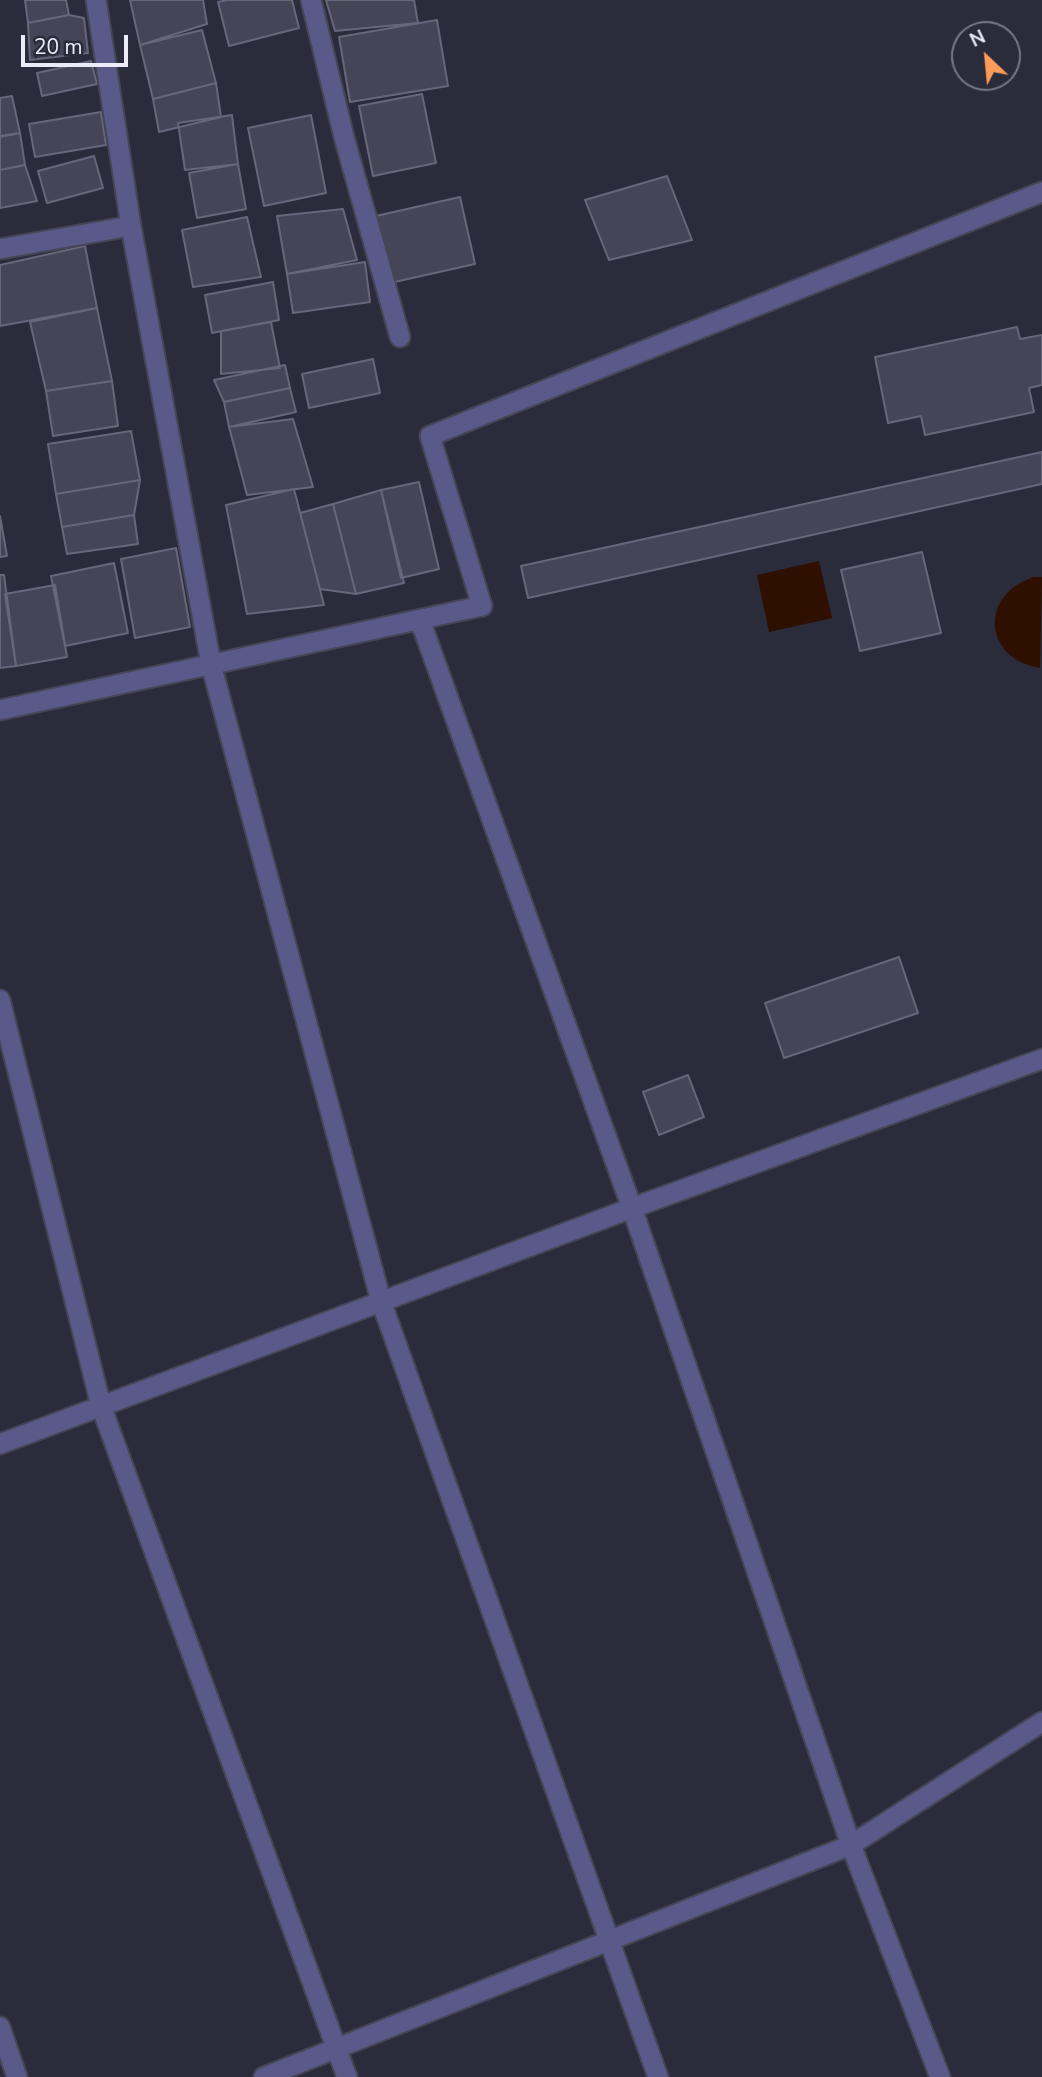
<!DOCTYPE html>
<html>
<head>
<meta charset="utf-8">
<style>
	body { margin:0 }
	#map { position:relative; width:1042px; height:2077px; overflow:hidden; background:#2a2b3b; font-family:"Nunito Sans",sans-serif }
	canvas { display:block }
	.north { position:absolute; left:951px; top:21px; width:70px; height:70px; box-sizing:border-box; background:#2a2b3b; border:2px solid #777886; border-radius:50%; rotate:334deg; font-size:19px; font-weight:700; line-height:28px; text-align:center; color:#ebecf7 }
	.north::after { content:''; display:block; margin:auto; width:24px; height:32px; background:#ff9b5a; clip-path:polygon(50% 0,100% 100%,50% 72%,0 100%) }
	.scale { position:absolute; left:21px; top:35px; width:107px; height:32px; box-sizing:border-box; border:4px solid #ebecf7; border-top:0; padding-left:9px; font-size:21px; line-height:24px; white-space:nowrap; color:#ebecf7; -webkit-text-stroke:5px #2a2b3b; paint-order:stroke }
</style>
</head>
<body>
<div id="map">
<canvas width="1042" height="2077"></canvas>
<div class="north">N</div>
<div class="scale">20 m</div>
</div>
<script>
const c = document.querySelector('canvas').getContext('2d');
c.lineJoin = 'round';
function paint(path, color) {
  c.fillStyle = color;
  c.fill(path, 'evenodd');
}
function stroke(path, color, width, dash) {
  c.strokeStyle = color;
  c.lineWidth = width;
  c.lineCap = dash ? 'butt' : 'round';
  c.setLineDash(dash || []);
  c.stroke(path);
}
paint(new Path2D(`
	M819,561L832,618L769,632L757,575Z
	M1034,577H1042L1040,668C983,659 979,594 1034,577Z`), '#2f0f00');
const building = new Path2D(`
	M25,0H66L69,15L28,23Z
	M130,0H203L207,24L140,45Z
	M227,0H292L299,28L229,46L218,2Z
	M326,0H414L418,23L335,31Z
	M69,15L84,18L88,53L30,60L28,23Z
	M437,20L448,86L350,102L339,37Z
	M202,30L216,83L153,99L140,45Z
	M91,61L97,84L42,96L37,73Z
	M216,83L221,117L159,132L153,99Z
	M422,94L436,163L373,176L359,106Z
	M12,96L20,133L0,137V98Z
	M101,112L106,145L35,157L29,124Z
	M232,115L238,164L185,170L178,123Z
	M311,115L326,193L264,206L248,128Z
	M20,133L25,165L0,170V136Z
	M94,156L103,188L47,203L38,171Z
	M238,164L246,209L197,218L189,173Z
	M25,165L37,201L0,208V170Z
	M667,176L692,240L609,260L585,200Z
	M460,197L475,264L390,283L376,216Z
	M343,209L357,260L287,274L277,216Z
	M247,217L261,277L193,287L182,230Z
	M85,246L97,308L0,326V265Z
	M365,262L370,302L293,313L287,274Z
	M273,282L279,320L212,333L205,295Z
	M97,308L112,381L46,391L30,322Z
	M271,322L280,368L221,374V331Z
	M1017,327L1020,339L1042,335V385L1029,388L1034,412L925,435L921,416L888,423L875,357Z
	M373,359L380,393L309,408L302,374Z
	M285,365L290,388L224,402L214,380Z
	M112,381L118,426L53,436L46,391Z
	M290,388L296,412L229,427L224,402Z
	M293,419L313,487L247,495L229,427Z
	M131,431L140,480L56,494L48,444Z
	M1042,452V484L528,598L521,566Z
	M140,480L134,515L62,527L56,494Z
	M419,482L439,569L401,578L381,490Z
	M294,489L324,605L247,614L226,505Z
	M381,490L404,583L356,594L333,504Z
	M333,504L356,594L320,589L300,513Z
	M134,515L138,544L67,554L62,527Z
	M0,516L7,556L0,557Z
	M176,548L190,627L135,638L121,559Z
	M922,552L941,633L860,651L841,570Z
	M114,563L128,633L65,646L51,576Z
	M0,575H4L16,666L0,668Z
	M55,585L67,657L16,666L5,594Z
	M899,957L918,1013L784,1058L765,1003Z
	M688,1075L704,1117L659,1135L643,1092Z`);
paint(building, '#444657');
stroke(building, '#66677a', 2);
const minor = new Path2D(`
	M96,0L131,226L211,664L381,1301L658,2077
	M311,0L344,137L400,337
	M0,249L131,226
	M420,620L632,1208L851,1845L940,2077
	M0,710L482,606L430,436L1042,192
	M0,1000L101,1406L347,2077
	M0,1444L632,1208L1042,1059
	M0,2027L17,2077`);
const tertiary = new Path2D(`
	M264,2077L851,1845L1042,1722`);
stroke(minor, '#454655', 23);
stroke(tertiary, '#454655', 23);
stroke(minor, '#595a89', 19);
stroke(tertiary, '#595a89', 19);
</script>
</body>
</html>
